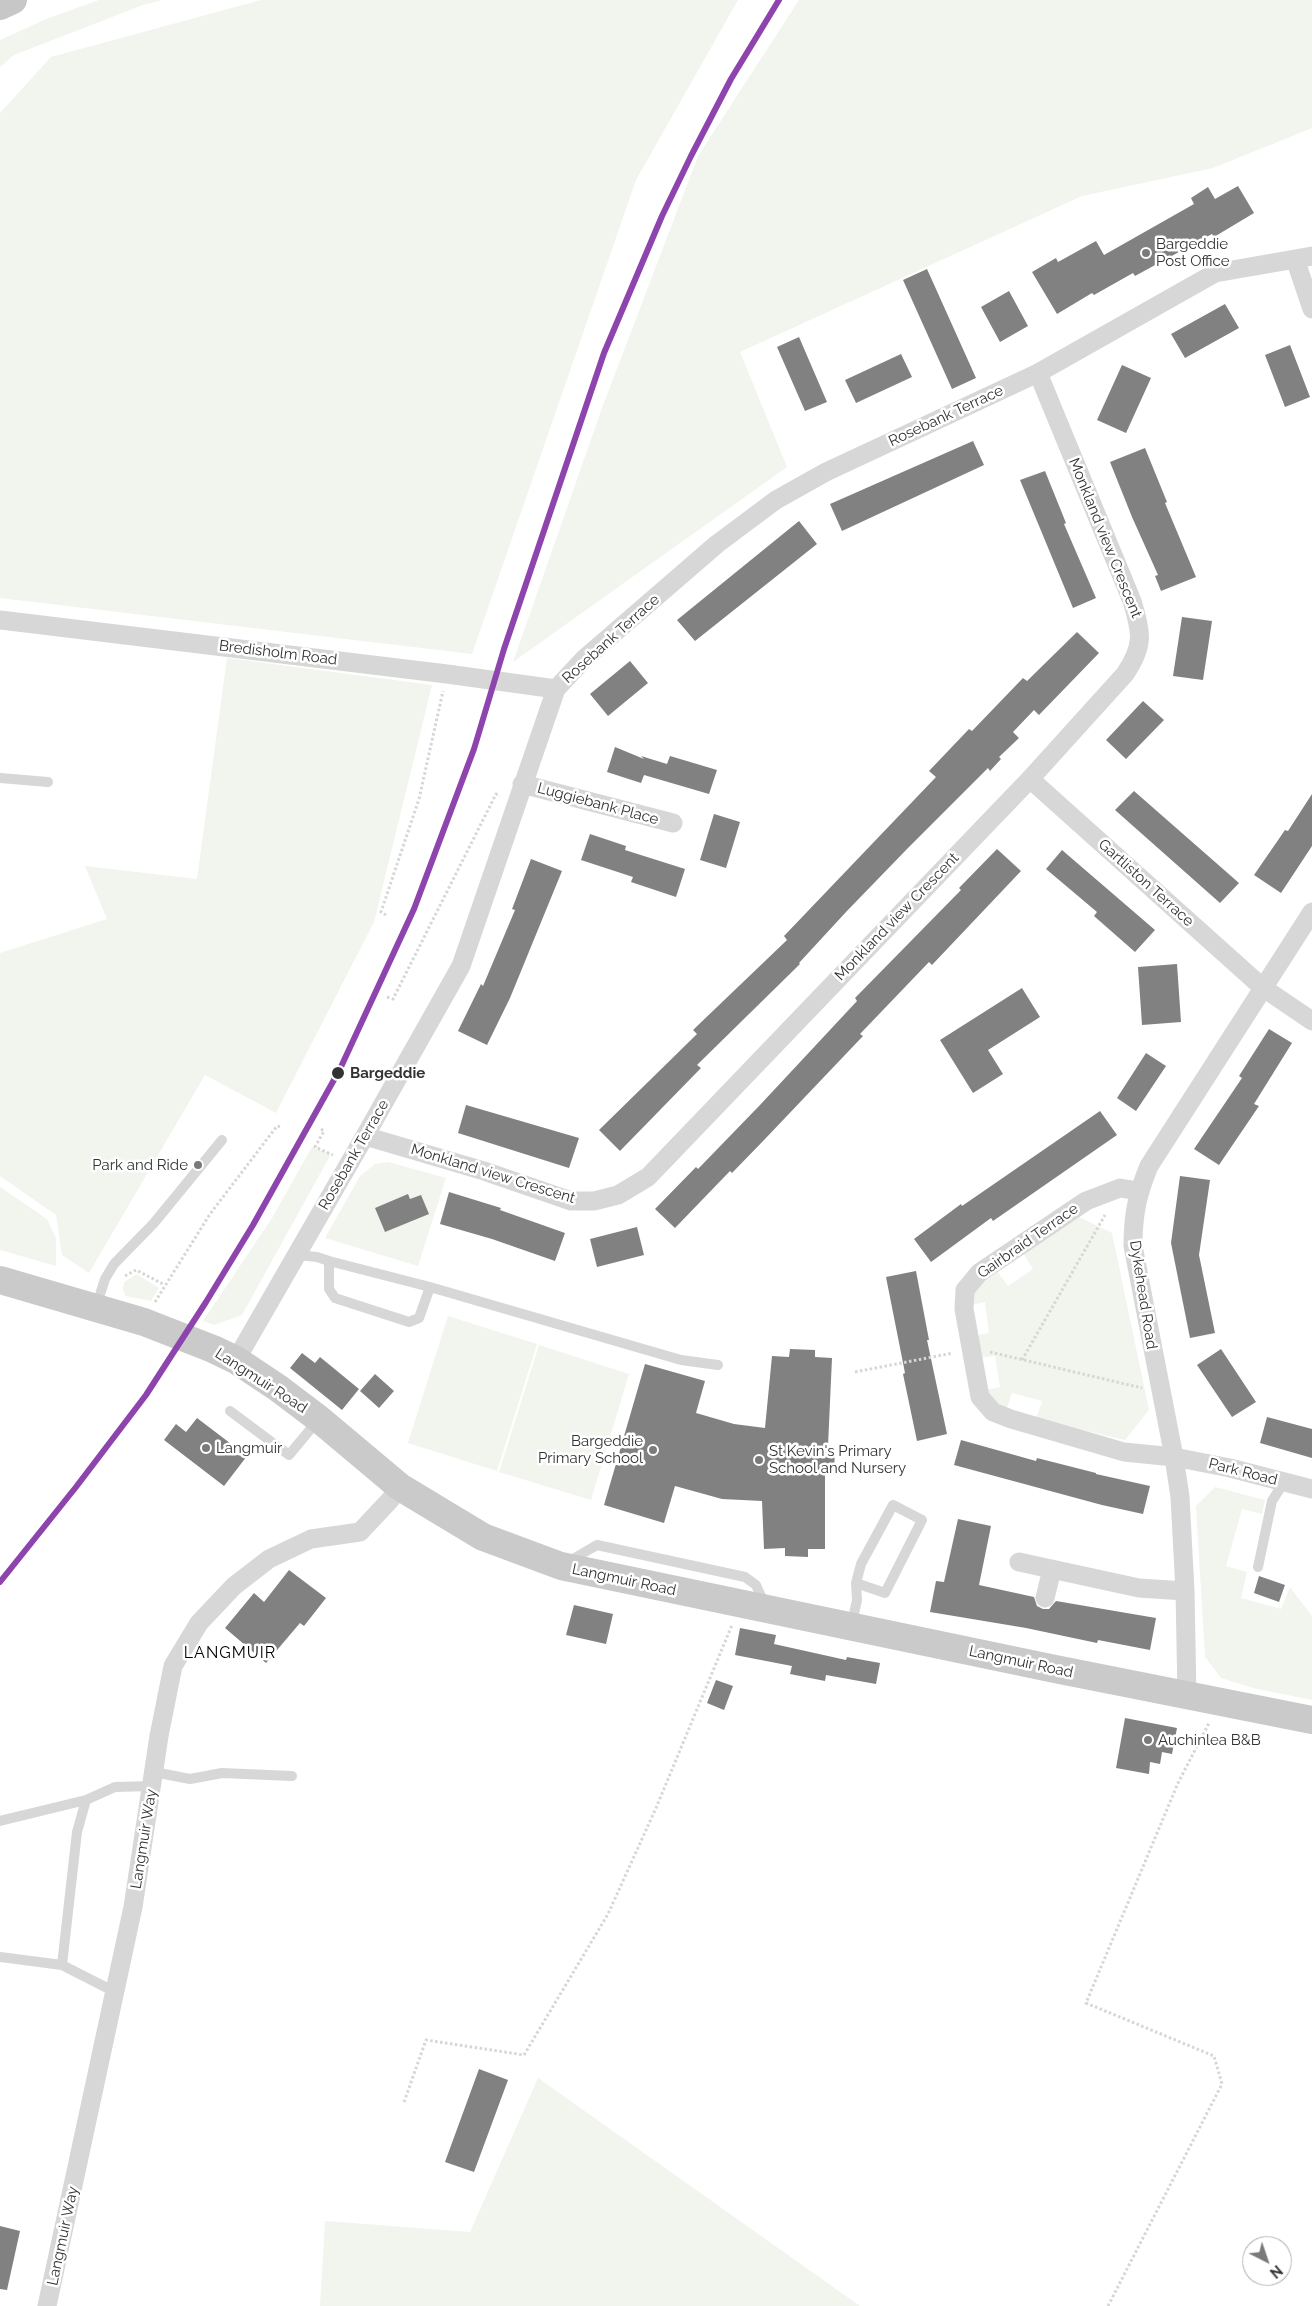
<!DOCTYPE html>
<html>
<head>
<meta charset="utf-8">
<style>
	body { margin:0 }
	#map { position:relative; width:1312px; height:2306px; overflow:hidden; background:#fff; font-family:Raleway,sans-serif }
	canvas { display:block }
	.north { position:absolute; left:1242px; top:2236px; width:50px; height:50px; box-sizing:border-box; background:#fff; border:1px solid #adadad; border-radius:50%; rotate:139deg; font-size:14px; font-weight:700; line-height:20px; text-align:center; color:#333 }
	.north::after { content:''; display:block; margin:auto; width:18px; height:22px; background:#7a7a7a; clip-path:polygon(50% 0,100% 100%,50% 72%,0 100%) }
</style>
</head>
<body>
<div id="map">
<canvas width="1312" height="2306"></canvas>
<div class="north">N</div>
</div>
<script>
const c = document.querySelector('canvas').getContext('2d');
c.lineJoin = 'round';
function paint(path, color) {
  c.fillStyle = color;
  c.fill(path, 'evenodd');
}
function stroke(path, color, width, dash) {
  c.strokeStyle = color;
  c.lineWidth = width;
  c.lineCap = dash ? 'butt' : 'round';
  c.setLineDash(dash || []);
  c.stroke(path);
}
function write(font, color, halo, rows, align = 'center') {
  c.font = font + ' Raleway,sans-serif';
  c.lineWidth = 5;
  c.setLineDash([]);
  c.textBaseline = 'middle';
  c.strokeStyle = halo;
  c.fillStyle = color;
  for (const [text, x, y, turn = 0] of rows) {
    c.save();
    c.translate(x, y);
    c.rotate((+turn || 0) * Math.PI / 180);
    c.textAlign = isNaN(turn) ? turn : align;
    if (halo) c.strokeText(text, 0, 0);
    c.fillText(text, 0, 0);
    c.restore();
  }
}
paint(new Path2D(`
	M99,0H162L143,5L14,55L0,67V40L46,19Z
	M261,0H738L636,180L472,654L0,598V113L51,57Z
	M799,0H1312V128L1213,168L1082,196L740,352L787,467L513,662L602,408L698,156Z
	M227,658L432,685L374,922L276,1113L205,1075L89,1273L62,1255L56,1215L0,1176V953L107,919L85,866L197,879Z
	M312,1147L331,1154L242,1315L214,1325L203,1321L272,1218Z
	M388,1162L446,1178L418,1266L325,1238L360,1176L375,1164Z
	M0,1187L47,1219L56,1238V1266L0,1250Z
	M1079,1217L1112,1233L1149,1410L1125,1440L1036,1419L1042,1401L1012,1393L1006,1411L985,1390L1000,1387L995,1356L977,1358L973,1336L989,1333L985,1302L967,1306V1293L997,1271L1008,1286L1033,1269L1023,1253Z
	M137,1274L159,1288L151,1301L126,1296L123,1290L124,1282Z
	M448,1316L537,1344L497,1471L408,1443Z
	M539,1345L629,1374L591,1500L499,1472Z
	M1215,1487L1265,1500L1262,1514L1242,1509L1226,1566L1247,1572L1241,1598L1281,1609L1290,1587L1312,1616V1700L1253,1688L1221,1678L1205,1657L1196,1506Z
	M538,2078L860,2306H320L325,2221L470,2232Z`), '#f1f5ed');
paint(new Path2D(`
	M1238,186L1254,213L1214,237L1212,234L1135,276L1133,273L1094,295L1092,293L1057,314L1032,272L1056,258L1058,262L1096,241L1104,255L1194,204L1191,198L1208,187L1215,199Z
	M927,269L976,378L952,389L903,280Z
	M1009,291L1028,326L1000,342L981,307Z
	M1225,304L1239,328L1185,358L1171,334Z
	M799,337L827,402L805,411L777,347Z
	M1290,345L1310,397L1285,407L1265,355Z
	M901,354L912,377L856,403L845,380Z
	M1122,365L1151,378L1126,433L1097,420Z
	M973,441L984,465L842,531L830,504Z
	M1145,448L1167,502L1165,503L1196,577L1161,591L1155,576L1158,575L1132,517L1110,462Z
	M1045,471L1066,523L1064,524L1096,598L1073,608L1020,480Z
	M799,521L817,544L695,641L677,620Z
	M1182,617L1212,621L1203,680L1173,676Z
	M1077,632L1099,653L1039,715L1034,710L1013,732L1019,738L999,757L1001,759L990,771L988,768L907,849L846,912L799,963L800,964L697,1065L701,1068L620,1151L599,1130L697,1034L693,1030L787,940L784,936L936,777L929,771L969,729L972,731L1023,678L1027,681Z
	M630,661L648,683L608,716L590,694Z
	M1143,701L1164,720L1126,759L1106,740Z
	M615,747L644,759L641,756L667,764L670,756L717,770L709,794L644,775L641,783L607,772Z
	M1134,791L1239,883L1220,903L1115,810Z
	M1312,794V846L1281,893L1254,875L1285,830L1288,831Z
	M714,814L740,822L726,868L700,860Z
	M590,834L626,846L625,850L685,869L676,897L631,882L633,877L581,860Z
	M997,849L1021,871L932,965L929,962L860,1034L863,1036L765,1139L732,1173L730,1171L675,1228L655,1209L696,1167L698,1169L760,1105L857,1001L855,998L961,890L959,888Z
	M1062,850L1155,930L1135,952L1094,916L1097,912L1046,869Z
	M531,859L562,871L510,998L487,1045L458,1031L481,984L483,986L515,910L512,909Z
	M1177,964L1181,1022L1142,1025L1138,967Z
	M1022,988L1040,1017L988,1050L1003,1074L973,1093L940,1040Z
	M1269,1029L1292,1043L1254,1104L1259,1106L1219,1165L1194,1149L1242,1078L1239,1076Z
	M1146,1053L1166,1066L1136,1111L1117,1098Z
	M466,1105L579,1138L569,1168L458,1133Z
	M1100,1111L1117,1135L993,1221L991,1218L931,1262L914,1239L961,1204L962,1206Z
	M1180,1176L1210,1180L1199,1255L1215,1333L1190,1338L1171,1243Z
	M449,1192L501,1208L500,1210L565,1233L555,1261L492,1239L440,1224Z
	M408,1194L410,1199L421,1195L429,1214L385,1232L375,1208Z
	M637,1227L644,1255L597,1267L590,1239Z
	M916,1271L929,1340H927L947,1434L917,1441L903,1374L905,1373L886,1277Z
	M790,1349L815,1350V1357L832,1358L828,1446L835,1447L834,1475L825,1473V1549H808V1557L785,1556V1548L764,1549L762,1501L722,1499L675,1486L664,1523L604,1505L645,1364L705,1381L696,1413L734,1424L765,1428L772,1356L789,1357Z
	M1221,1349L1256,1402L1232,1417L1197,1365Z
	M302,1353L315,1363L320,1357L359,1389L342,1410L290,1368Z
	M375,1374L394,1391L379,1408L360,1391Z
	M1267,1417L1312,1429V1458L1260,1443Z
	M197,1418L247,1456L224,1486L164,1440L176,1424L186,1432Z
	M961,1440L1036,1461L1037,1458L1096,1473V1474L1150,1486L1143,1514L1102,1505L954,1465Z
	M958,1519L991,1526L979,1585L1034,1597L1037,1606L1043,1609H1049L1056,1601L1156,1618L1150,1650L1098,1640L1097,1643L1026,1628L930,1612L936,1581L944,1582Z
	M289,1570L326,1598L304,1626L300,1623L266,1663L225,1628L254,1593L264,1602Z
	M1259,1576L1285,1585L1279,1602L1254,1593Z
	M574,1605L613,1614L606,1644L566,1635Z
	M740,1628L776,1635L774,1644L846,1660L847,1657L880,1663L876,1684L826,1675L825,1681L790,1674L792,1666L735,1655Z
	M716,1680L733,1686L724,1710L707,1703Z
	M1125,1718L1177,1728L1172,1754L1162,1752L1160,1764L1150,1762L1149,1774L1116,1768Z
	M479,2069L508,2080L474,2172L445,2162Z
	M0,2226L20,2231L7,2290L0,2289Z`), '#818181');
stroke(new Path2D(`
	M386,915L381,912L419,799L443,691
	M387,997L393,999L496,794L500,796
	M321,1129L324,1131L315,1147L333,1155
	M125,1276L136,1270L165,1285
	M155,1302L210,1214L277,1126L282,1127
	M990,1352L1142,1388
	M1022,1360L1105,1215
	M855,1372L953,1353
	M404,2102L426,2040L524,2055L608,1914L656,1808L732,1625
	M1108,2306L1222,2084L1214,2056L1086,2003L1178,1783L1209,1723`), '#d6d6d6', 3, [2.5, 2.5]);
stroke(new Path2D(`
	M0,778L48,782
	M297,1255L317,1257L329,1261
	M430,1287L419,1318L409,1322L335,1298L329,1289V1261L430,1287L681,1360L718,1365
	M96,1307L105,1279L114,1264L154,1223L222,1140
	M230,1411L289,1455L319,1419
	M566,1563L597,1545L745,1577L756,1585L765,1605
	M1258,1567L1272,1501L1284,1482
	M851,1627L857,1600L856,1583L861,1564L893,1505L922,1520L885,1593L856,1583
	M154,1772L190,1779L222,1773L292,1776
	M0,1821L86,1800
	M0,1957L62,1965
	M115,1992L62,1965L77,1832L86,1800L115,1787L152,1786`), '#d7d7d7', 10);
stroke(new Path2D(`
	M1295,259L1312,309
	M0,620L447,674L556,689
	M1030,779L1262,987L1312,1021
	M522,784L673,823
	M365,1136L484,1171L571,1201H594L618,1195L648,1177L1030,779L1125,674C1144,646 1142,633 1132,601L1038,373
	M1138,1191L1120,1188L1086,1201L979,1273L965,1290L964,1309L980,1397L993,1412L1011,1419L1124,1452L1174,1457L1230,1468L1312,1489
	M236,1360L365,1136L461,966L556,689L584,659L717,544L776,500L826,472L1038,373L1215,273L1312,256
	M1019,1562L1139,1588L1185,1591
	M1045,1598L1052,1569
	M1187,1696L1185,1591L1180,1497L1174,1457L1133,1246C1133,1215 1137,1195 1149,1166L1312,912
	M47,2306L133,1907L159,1736L173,1666L199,1623L234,1586L269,1559L311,1539L360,1532L390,1500L400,1487`), '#d7d7d7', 19);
stroke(new Path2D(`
	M0,1280L144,1322L213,1349L236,1360L278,1388L319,1419L400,1487L483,1537L561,1566L1055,1669L1312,1720`), '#cacaca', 28);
stroke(new Path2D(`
	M0,6L13,0`), '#c7c7c7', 28);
stroke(new Path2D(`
	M0,1582L76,1487L146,1395L206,1302L253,1225L340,1069L414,909L474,749L504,649L604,353L662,216L691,156L731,79L779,0`), '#8e44ad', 6);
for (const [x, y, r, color] of [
	[1146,253,5,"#7a7a7a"],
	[338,1073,7,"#333"],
	[198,1165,5,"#7a7a7a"],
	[206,1448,5,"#7a7a7a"],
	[653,1450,5,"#7a7a7a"],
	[759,1460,5,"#7a7a7a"],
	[1148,1740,5,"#7a7a7a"]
]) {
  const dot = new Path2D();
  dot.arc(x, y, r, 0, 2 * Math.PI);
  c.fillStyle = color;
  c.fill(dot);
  stroke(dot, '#fff', 2);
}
write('15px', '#333', '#fff', [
	["Bargeddie",1156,244],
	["Post Office",1156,261],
	["Park and Ride",188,1165,"right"],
	["Bargeddie",643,1441,"right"],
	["Primary School",643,1458,"right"],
	["Langmuir",216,1448],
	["St Kevin's Primary",769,1451],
	["School and Nursery",769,1468],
	["Auchinlea B&B",1158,1740]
], 'left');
write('15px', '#333', '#fff', [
	["Rosebank Terrace",946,416,-25],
	["Monkland view Crescent",1105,538,68],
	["Rosebank Terrace",611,639,-42],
	["Bredisholm Road",278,653,7],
	["Luggiebank Place",598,804,15],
	["Gartliston Terrace",1146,883,42],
	["Monkland view Crescent",897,917,-46],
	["Rosebank Terrace",354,1155,-60],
	["Monkland view Crescent",493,1174,17],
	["Gairbraid Terrace",1028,1241,-35],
	["Dykehead Road",1143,1295,81],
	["Langmuir Road",261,1381,33],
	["Park Road",1243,1472,14],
	["Langmuir Road",624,1580,12],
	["Langmuir Road",1021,1662,12],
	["Langmuir Way",144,1839,-81],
	["Langmuir Way",63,2236,-78]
]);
write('bold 15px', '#333', '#fff', [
	["Bargeddie",350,1073]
], 'left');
c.letterSpacing = '1px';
write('16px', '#000', '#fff', [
	["LANGMUIR",230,1653]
]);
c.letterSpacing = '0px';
</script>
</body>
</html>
